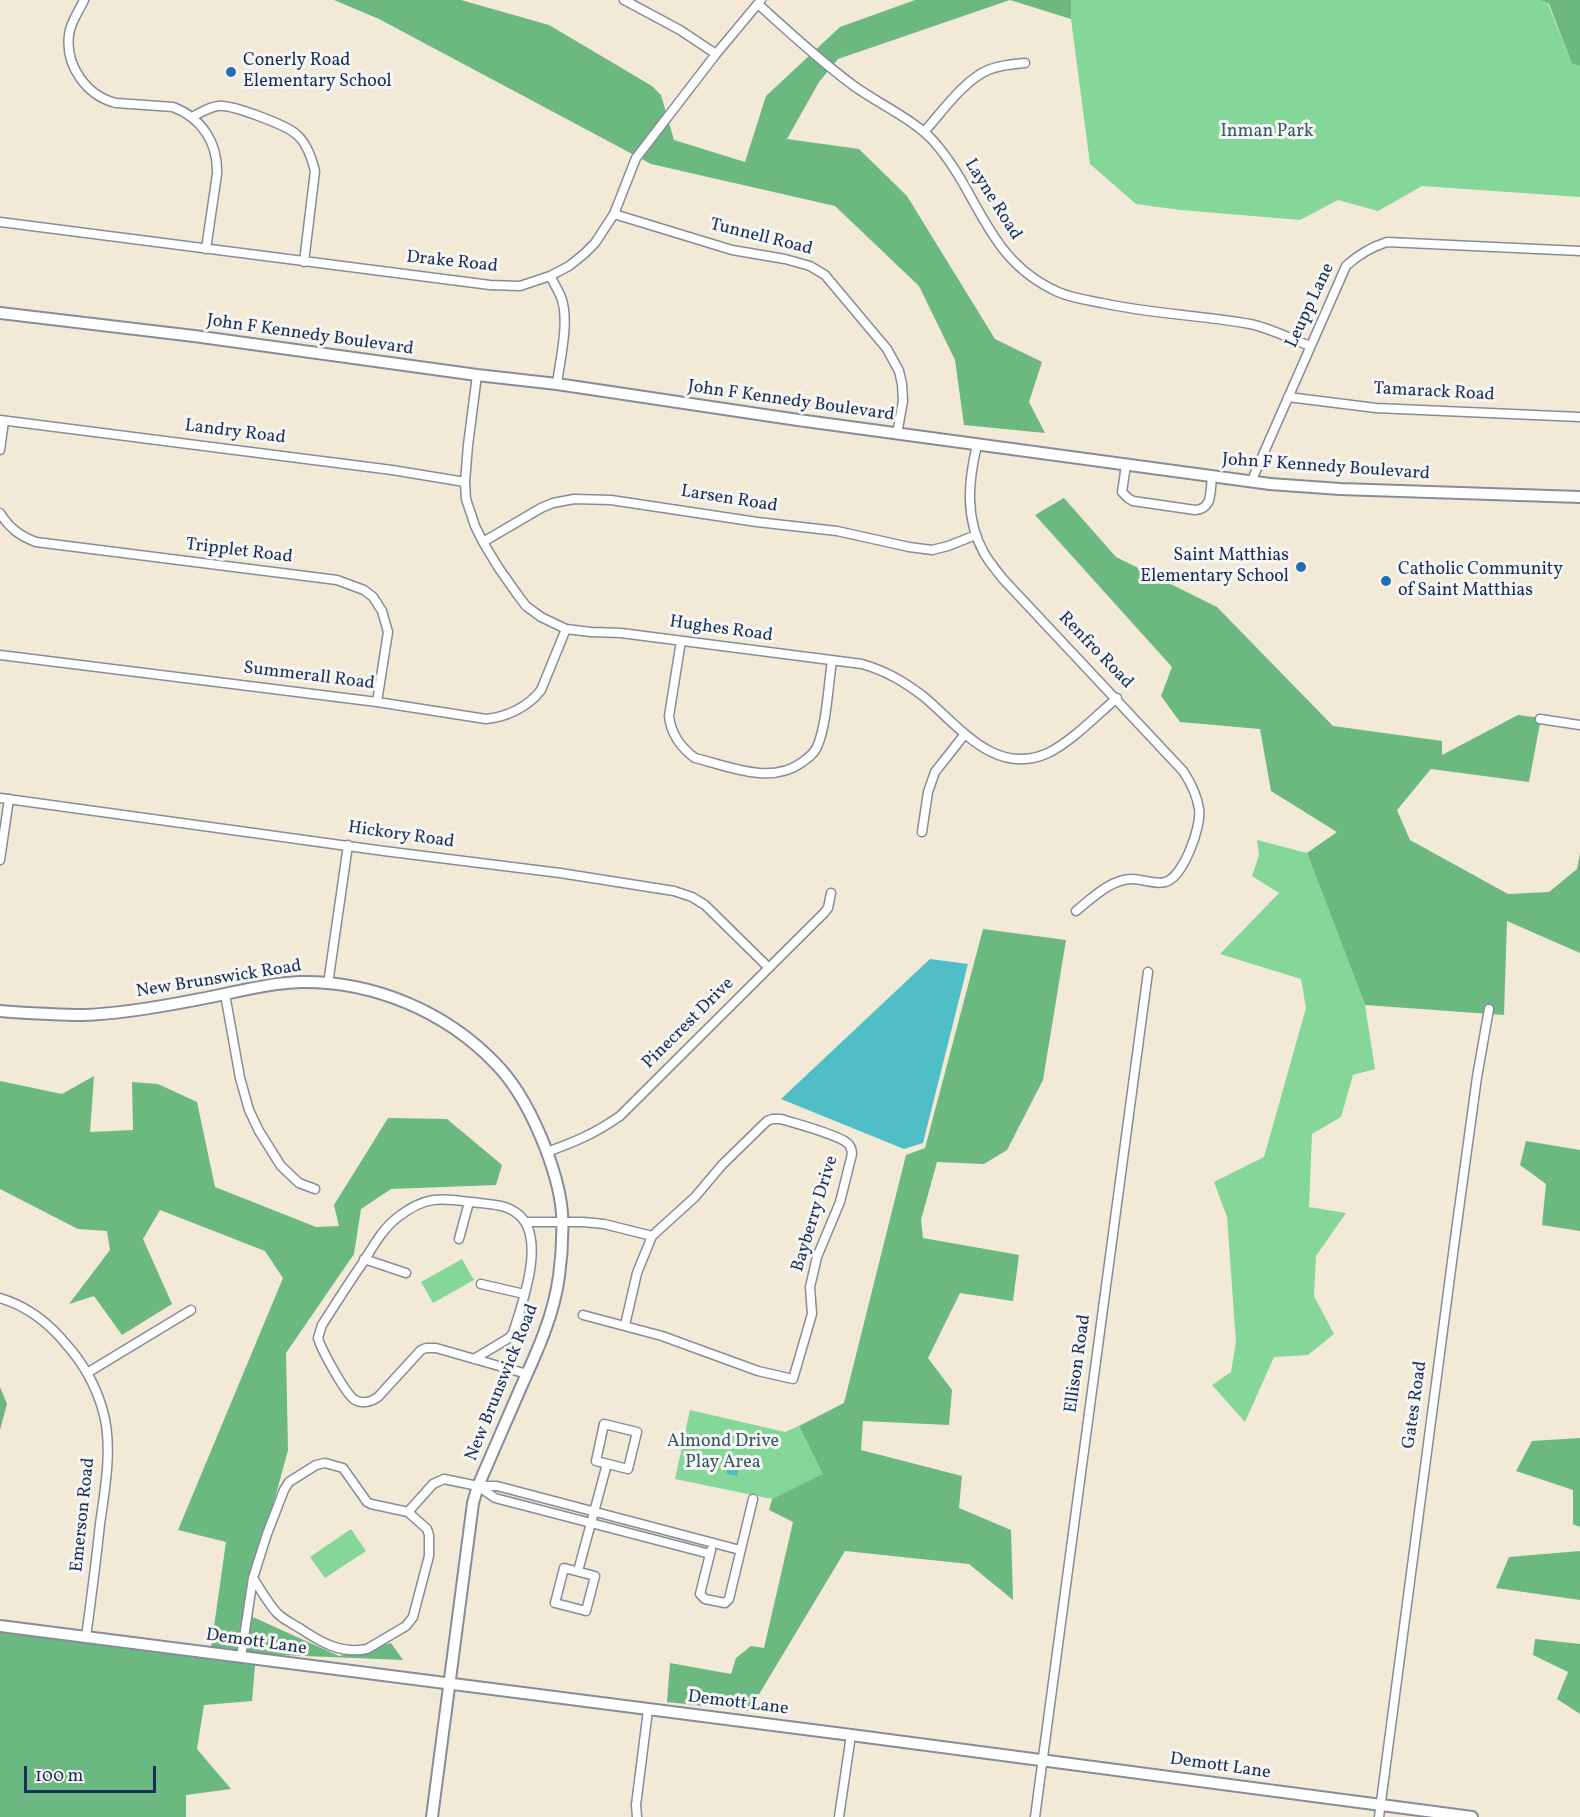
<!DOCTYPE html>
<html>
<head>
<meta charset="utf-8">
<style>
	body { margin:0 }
	#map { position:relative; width:1580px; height:1817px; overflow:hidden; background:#f3e9d7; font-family:Vollkorn,serif }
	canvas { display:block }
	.scale { position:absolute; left:24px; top:1766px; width:132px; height:27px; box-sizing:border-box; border:3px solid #1b2f5e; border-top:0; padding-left:8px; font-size:18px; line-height:21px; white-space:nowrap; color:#1b2f5e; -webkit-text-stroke:4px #f6f6f2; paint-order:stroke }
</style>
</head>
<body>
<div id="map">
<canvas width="1580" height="1817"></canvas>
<div class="scale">100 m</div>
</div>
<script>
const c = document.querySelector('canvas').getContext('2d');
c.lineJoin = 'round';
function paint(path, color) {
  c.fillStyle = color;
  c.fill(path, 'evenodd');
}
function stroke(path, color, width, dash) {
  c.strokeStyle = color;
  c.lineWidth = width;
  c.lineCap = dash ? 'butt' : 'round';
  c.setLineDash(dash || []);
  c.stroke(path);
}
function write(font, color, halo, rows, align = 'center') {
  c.font = font + ' Vollkorn,serif';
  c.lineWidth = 6;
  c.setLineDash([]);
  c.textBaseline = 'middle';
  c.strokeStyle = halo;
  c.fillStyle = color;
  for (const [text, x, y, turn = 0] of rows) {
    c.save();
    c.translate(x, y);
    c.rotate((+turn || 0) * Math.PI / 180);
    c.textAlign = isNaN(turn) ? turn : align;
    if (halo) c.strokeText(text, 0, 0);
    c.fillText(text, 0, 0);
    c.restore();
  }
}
paint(new Path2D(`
	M1071,0H1540L1548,4L1572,64L1580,66V197L1422,186L1378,211L1338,200L1300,220L1181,210L1136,204L1090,164L1071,19Z
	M1257,840L1307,853L1365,1005L1375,1069L1353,1075L1341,1117L1312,1134L1309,1207L1346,1213L1316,1256L1314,1296L1334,1334L1308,1355L1274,1357L1245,1422L1212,1385L1231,1372L1236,1342L1227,1217L1214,1182L1264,1157L1306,1008L1301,979L1220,954L1279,893L1252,876L1259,855Z
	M462,1259L474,1280L433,1303L421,1282Z
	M690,1410L785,1432L799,1426L824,1474L772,1499L675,1479Z
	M351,1529L366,1551L325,1578L310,1557Z`), '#84d799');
paint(new Path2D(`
	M334,0H461L549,25L652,86L661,95L674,140L745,162L766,96L840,27L915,0H1071V19L1010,0L838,59L819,82L787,139L859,149L907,196L995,339L1042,362L1029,402L1045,433L964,425L955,360L919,286L835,206L651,164L379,19Z
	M1540,0H1580V66L1572,64L1549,4Z
	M1064,498L1116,557L1217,607L1333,726L1442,741V755L1518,715L1541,718L1529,782L1431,769L1397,810L1410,840L1508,894L1549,892L1577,869L1580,853V953L1507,921L1504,1015L1365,1005L1307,853L1337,832L1271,791L1260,729L1180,722L1161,696L1172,667L1035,515Z
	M983,929L1066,940L1043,1080L1007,1150L984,1164L937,1162L921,1220L923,1238L1019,1255L1013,1301L960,1293L928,1358L952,1390L949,1425L863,1421L861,1450L962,1476L959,1508L1011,1530L1013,1600L969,1564L845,1551L749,1711L667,1702L670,1663L731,1674L736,1658L751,1646L764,1648L793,1522L769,1510L772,1499L823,1474L799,1426L844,1403L906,1155L925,1148Z
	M94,1076L90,1132L133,1130L132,1082L158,1084L197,1102L215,1187L316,1227L339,1226L334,1205L388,1118L447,1119L502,1165L496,1185L391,1189L361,1209L354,1254L286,1353L288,1450L244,1613L339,1656L391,1643L403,1660L256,1654L252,1701L204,1705L197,1749L231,1789L186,1795V1817H0V1625L211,1648L226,1542L178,1530L283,1278L265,1251L160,1210L143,1239L172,1304L122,1335L94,1296L69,1304L110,1250L107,1231L78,1229L0,1189V1081L62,1094Z
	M1526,1141L1580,1150V1231L1542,1225L1546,1184L1520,1165Z
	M0,1387L7,1404L0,1430Z
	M1580,1438V1527L1573,1524V1490L1516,1471L1532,1441Z
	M1580,1551V1600L1496,1588L1509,1557Z
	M1535,1639L1580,1644V1714L1557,1699L1568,1672L1533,1655Z`), '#6bb881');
paint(new Path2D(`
	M930,959L968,964L923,1143L904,1149L781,1099Z
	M730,1454L741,1457L737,1476L726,1474Z`), '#50bec7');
const minor = new Path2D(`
	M84,0C79,11 70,23 69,35C65,66 87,96 116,103L173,107C202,118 218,143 217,174L206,249
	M624,0L680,30L716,54
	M758,4C789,32 820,61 854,86C879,104 917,121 936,144C981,197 987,260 1058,292C1072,298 1087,300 1102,303C1151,314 1201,315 1250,324C1270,328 1291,339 1310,346
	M192,117C200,113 209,107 218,106C231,104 286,125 296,134C306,142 312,159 315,171L304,262
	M924,132C942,112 963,81 988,70C1000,65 1013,64 1025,63
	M614,214L732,250L785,259L810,266L825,275L887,349L899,371L902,384L903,401L897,434
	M0,222L490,285L520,286L550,276L569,266L584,254L595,243L614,214L636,158L716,54L761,0
	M550,276C554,283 558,290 561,297C570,321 560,359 557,384
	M477,375L468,445L465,482L466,499L475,526L483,542L498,567L517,594L526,606L541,617L566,629L591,632L621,633L862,664C886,671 903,681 923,696C959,726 995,777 1048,753C1071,742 1097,715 1117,698
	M1288,397L1376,408L1580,417
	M0,420L392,470L465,482
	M977,445C968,482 965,519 984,553C989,562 997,571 1003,579L1183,771C1191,783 1197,795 1199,809C1202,826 1183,878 1165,882C1155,885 1143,879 1132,879C1111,879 1092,898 1076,911
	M0,450L4,421
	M1126,465L1122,492L1128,498L1133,501L1195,510C1213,509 1210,491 1212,477
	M1251,482L1346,266C1358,255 1371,247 1387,242L1580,251
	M0,513C9,528 20,536 36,542L337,580L364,590L373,597L382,611L388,632L377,702
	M483,542L541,508L553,503L574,499L611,500L757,522L837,531L909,547L932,550L948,546L976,535
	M681,641L669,716C671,734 680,747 695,758C728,766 770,785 801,763C808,758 814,754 817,747C827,724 828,686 832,661
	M0,655L377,702L486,719C507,717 528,707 541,690L566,629
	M1540,719L1580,725
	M0,798L384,851L560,873L674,891L692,897L705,905L769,968
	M922,832L928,792L935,772L965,734
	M0,860L9,799
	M328,984L348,845
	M225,994L240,1078L249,1110L259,1131L281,1166L299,1183L315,1189
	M547,1152C577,1141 594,1134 620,1116L824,913L828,908L831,893
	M526,1222H583L604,1224L652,1236
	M459,1239L469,1202
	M364,1259L406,1273
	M481,1284L524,1294
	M0,1298C27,1306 48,1322 66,1344C83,1363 96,1386 103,1411C113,1446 105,1489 100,1524C96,1562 91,1600 86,1637
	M583,1315L662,1336L758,1371L793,1379L812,1314L810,1287L817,1257L840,1202L852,1154C852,1149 850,1145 846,1142C833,1133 797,1124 781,1119H772L767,1121L722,1165L695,1197L652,1236L637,1273L625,1325
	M474,1359L509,1338L513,1333C522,1304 549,1233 515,1212C504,1204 485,1204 471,1202C439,1198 425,1196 398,1217C382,1229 373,1247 362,1264C348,1284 335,1305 322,1325L318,1338C321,1349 346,1395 355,1400C362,1404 371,1402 378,1397L421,1350L426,1348H436L527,1374
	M87,1373L191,1310
	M604,1424L637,1432L628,1469L596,1461Z
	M478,1486L495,1498L710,1554
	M408,1512L433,1484L444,1479L478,1486H497L740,1550
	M711,1550L700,1594L705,1599L725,1603L729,1599L753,1499
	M564,1568L595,1576L586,1611L555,1603Z
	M578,1571L607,1464
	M241,1657L253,1578L267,1534L284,1490L289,1482L316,1465L325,1463L343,1468L367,1502L371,1504L408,1512L427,1529L429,1535V1556L419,1594L413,1617L406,1626L367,1649C341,1654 322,1643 301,1629C293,1624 284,1620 277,1613C268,1603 260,1589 253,1578
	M637,1817L636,1805L648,1710
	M839,1817L851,1735
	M1035,1817L1148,972
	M1379,1817L1456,1231L1477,1077L1489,1009`);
const tertiary = new Path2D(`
	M0,313L194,336L477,375L557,384L798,420L1270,484L1340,489L1580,497
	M0,1011C28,1013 55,1015 83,1015C120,1014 159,1007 195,1000C230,994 265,983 301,982C373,981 445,1011 495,1063C515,1083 530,1111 541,1137C551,1161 560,1187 562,1213C563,1234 562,1255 559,1276C554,1315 537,1352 521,1387C507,1420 492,1453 478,1486L473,1503L432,1817
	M0,1626L851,1735L1472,1817`);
stroke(minor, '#878c9a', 11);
stroke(tertiary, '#878c9a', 14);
stroke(minor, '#fff', 8);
stroke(tertiary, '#fff', 10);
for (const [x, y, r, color] of [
	[231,72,6,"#1f6fb2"],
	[1301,567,6,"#1f6fb2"],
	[1386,581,6,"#1f6fb2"]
]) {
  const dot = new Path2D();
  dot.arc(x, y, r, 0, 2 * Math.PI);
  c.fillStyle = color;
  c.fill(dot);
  stroke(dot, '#f6f6f2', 2);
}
write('18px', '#1b2f5e', '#f6f6f2', [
	["Conerly Road",243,62],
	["Elementary School",243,83],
	["Saint Matthias",1289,557,"right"],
	["Elementary School",1289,578,"right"],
	["Catholic Community",1398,571],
	["of Saint Matthias",1398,592]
], 'left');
write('18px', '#35596d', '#f6f6f2', [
	["Inman Park",1267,133],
	["Almond Drive",723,1443],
	["Play Area",723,1464]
]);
write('18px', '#1b2f5e', '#f6f6f2', [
	["Layne Road",992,200,58],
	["Tunnell Road",761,238,14],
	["Drake Road",452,263,6],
	["Leupp Lane",1311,306,-65],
	["John F Kennedy Boulevard",310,336,8],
	["Tamarack Road",1434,393,3],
	["John F Kennedy Boulevard",791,402,8],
	["Landry Road",235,433,7],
	["John F Kennedy Boulevard",1326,468,4],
	["Larsen Road",729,500,9],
	["Tripplet Road",239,552,7],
	["Hughes Road",721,630,8],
	["Renfro Road",1095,651,46],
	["Summerall Road",309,677,7],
	["Hickory Road",401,836,8],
	["New Brunswick Road",219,980,-9],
	["Pinecrest Drive",689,1024,-45],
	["Bayberry Drive",816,1214,-73],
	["Ellison Road",1079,1364,-82],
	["New Brunswick Road",503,1383,-68],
	["Gates Road",1416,1405,-82],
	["Emerson Road",84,1515,-84],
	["Demott Lane",256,1643,8],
	["Demott Lane",738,1704,7],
	["Demott Lane",1220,1767,8]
]);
</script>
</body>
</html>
